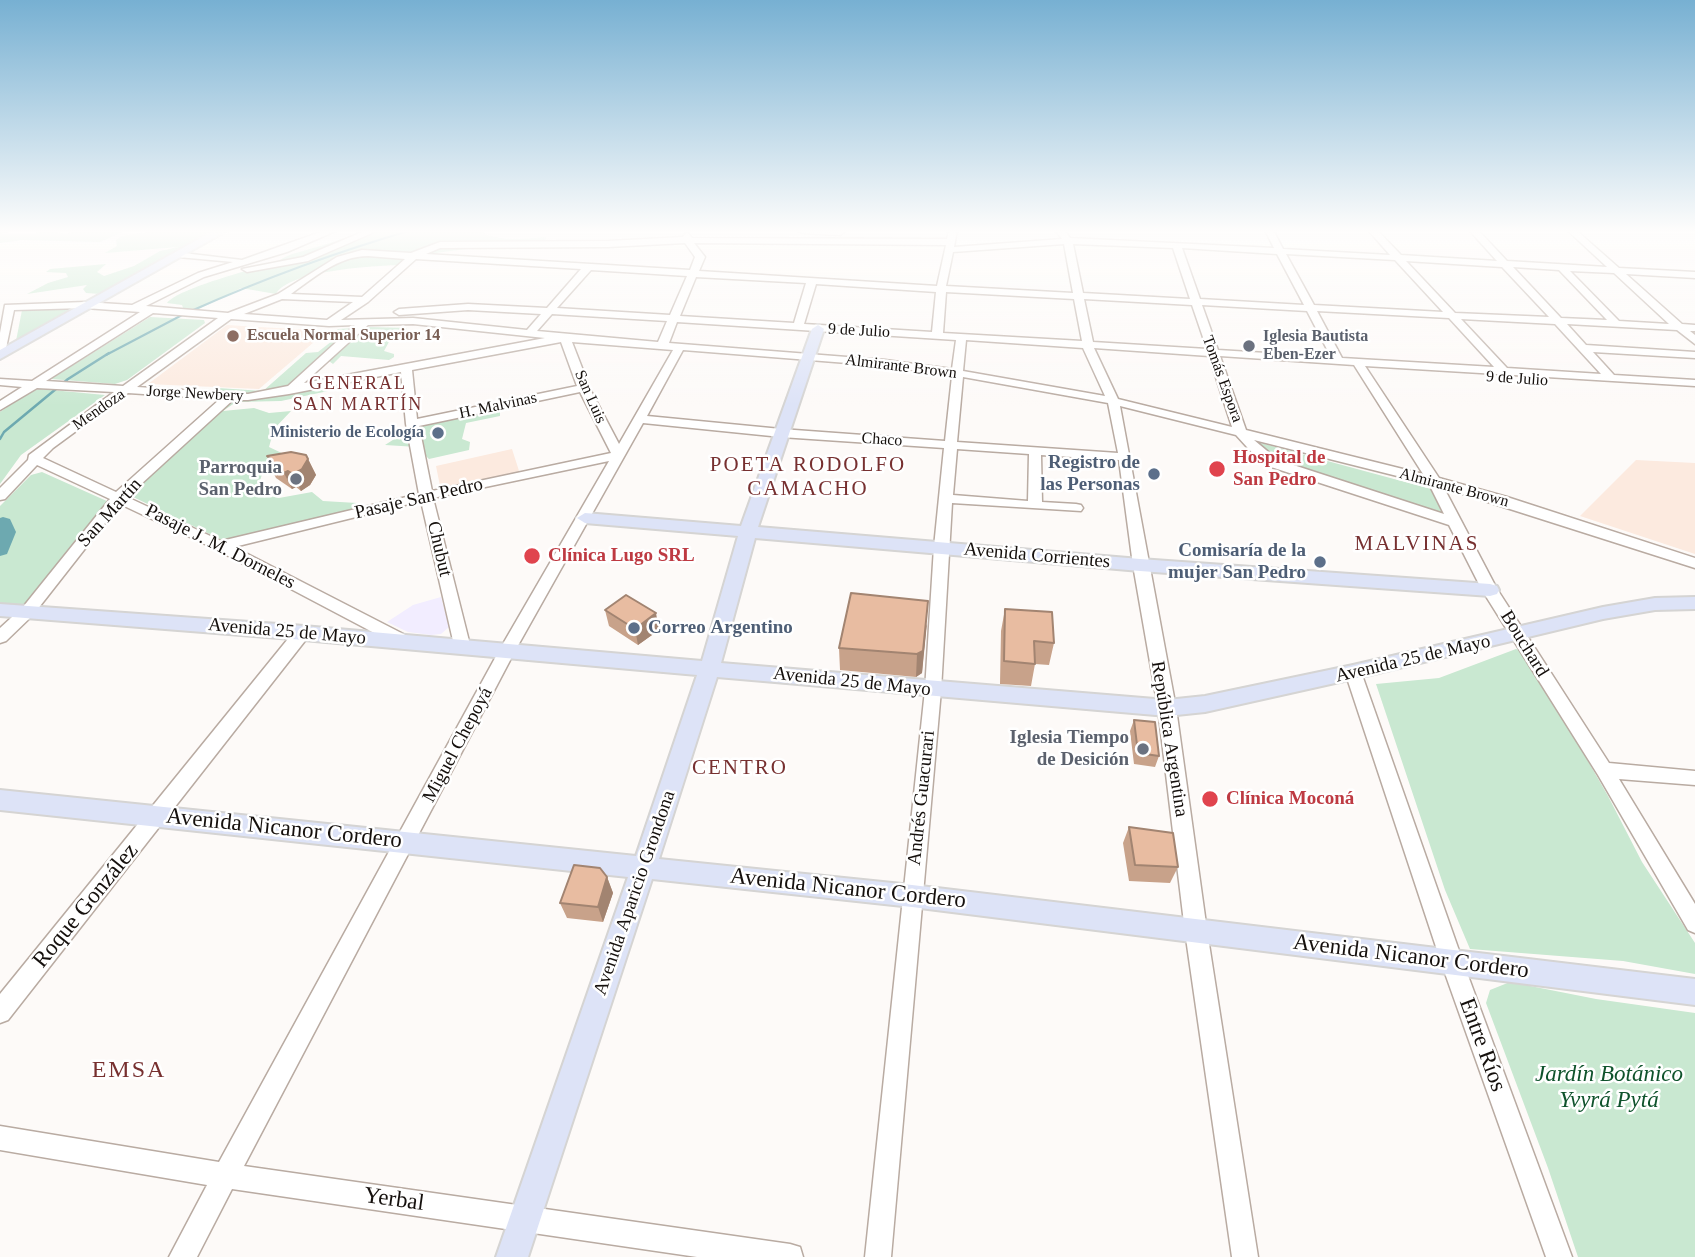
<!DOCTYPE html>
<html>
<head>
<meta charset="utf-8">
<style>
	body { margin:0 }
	canvas { display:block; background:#fdfaf8 }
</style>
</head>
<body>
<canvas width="1695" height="1257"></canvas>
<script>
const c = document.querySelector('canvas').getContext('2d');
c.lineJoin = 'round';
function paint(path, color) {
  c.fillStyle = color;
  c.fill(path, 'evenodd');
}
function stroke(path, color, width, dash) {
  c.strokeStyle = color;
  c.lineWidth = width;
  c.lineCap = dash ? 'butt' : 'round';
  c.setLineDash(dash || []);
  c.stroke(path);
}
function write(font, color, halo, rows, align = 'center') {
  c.font = font + ' Georgia,serif';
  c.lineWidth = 5;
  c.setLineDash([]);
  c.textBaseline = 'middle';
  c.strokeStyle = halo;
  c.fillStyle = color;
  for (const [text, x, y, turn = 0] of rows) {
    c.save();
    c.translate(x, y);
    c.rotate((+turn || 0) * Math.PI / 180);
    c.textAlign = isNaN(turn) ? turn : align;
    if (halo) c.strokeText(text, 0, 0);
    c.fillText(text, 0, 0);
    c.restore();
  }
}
paint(new Path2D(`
	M441,597L449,627L441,634L431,635L408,632L387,622L413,605Z`), '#f2edff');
paint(new Path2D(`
	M227,325L327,331L259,389L148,384Z
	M512,449L520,474L441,491L436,466Z
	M1636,460L1695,463V554L1580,516Z`), '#fceadf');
paint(new Path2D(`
	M0,230H14L3,234H34L43,230H59L57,232C66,236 70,232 80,230C95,227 113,230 128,230L100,242L22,240L0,243Z
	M137,230H215L100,294L86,293L83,289L87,285L27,294L48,283L68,277L66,273L46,272L50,269L106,264L97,272L104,276L134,266L160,251L178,247L105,253L117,246L116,240L121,236L147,232Z
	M364,230H484L485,234C505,242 526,238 546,237L545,244L473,248L414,256L401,262L400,265C374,266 289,270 276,294L241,288L195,311L184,310L182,305L167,303C179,288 251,270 273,263C280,261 285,256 292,254C317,247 340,241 364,230Z
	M73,308L21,339L16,341L22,310Z
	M150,317L204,320L205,323L127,380L115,384L51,379Z
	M371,327L407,328L406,332L390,340L384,351L394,354V357L389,360L341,356L333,364L322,356L287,390L332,386L333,390L281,401L236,402L223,411L254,408L269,413L291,411L274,429L269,447L288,456L266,462L256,493L279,498L312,492L323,501L357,503L346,515L222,540L127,494L232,401L209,391L218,388L263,391L306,353L318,352L332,341L329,337L338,329Z
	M41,389L105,395L21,455L0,484V412L31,391Z
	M492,409L500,411V416L466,423L462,439L470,442L469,450L429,459L417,447L385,445L410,429Z
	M1257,442L1431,489L1442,513L1324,477L1264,450Z
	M42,472L109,502L32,603L20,608L0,606V506L31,475Z
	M1516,649L1526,653L1608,796L1642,862L1695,943V974L1623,961L1470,949L1445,890L1376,684L1439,678Z
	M1510,982L1596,999L1695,1013V1257H1578L1548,1168L1486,1003L1490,990Z`), '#c9e8d1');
stroke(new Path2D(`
	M191,311C263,279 336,252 412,230
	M106,355L184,314`), '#6da9b0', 2);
stroke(new Path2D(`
	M0,439L4,432L68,379L109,353`), '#6da9b0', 2.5);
paint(new Path2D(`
	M3,517L10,519L16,532L7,554L0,556V518Z`), '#6da9b0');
const minor = new Path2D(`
	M326,230H338L287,252L204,277L146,306L228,313L278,294L337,257L362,250L411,253L440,242L608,241L683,237L687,232L692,238L947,239L949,230H957L954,247L1062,239L1055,230H1064L1070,238L1274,248L1265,230H1273L1283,249L1390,255L1368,230H1377L1401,255L1497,261L1469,230H1478L1507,261L1607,267L1567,230H1576L1619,268L1695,272V278L1626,274L1682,324L1695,325V331H1690L1695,335V344L1677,330L1567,324L1586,345L1695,352V358L1593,352L1614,375L1695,380V386L1365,366L1439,478L1507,497L1695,558V568L1444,488L1497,589L1609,763L1695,771V785L1619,779L1695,904V933L1688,930L1598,775L1482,590L1449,525L1268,466L1257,458L1236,435L1120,406L1176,708L1207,931L1258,1257H1232L1185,931L1158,708L1133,565L1119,460L1041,455L1042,502L1076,504L1081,505L1083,508L1081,511L952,503L941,690L891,1257H865L925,690L934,547L944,448L781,437L643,423L516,649L244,1166L790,1244L800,1247L803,1257H697L232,1189L197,1257H169L207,1185L0,1150V1126L219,1162L500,649L609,461L433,498L470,645L468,649L462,651L454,645L421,501L234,547L411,638L413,642L411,646H399L215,549L120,504L33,615L6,641L0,643V628L23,607L110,499L37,465L5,499L0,500V488L28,460L29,455L114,392L37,388L0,410V401L22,387L0,385V379L32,381L140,312L85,308L14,310L5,353L0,356V333L5,305L85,302L132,305L198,273L233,262L178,257L175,256V252L242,260ZM685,243L695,257L690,270L426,254L440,248L608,247ZM694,243L946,245L937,286L699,271L705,257ZM1064,244L1073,293L946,286L953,252ZM1073,244L1173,248L1190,299L1083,293ZM1182,248L1277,254L1304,305L1200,299ZM1286,254L1395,260L1443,312L1314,305ZM368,256L405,259L362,297L291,294C314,277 339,256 368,256ZM416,259L581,269L547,308L468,304L399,309L394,312L399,315L468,310L541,314L527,330L413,318L341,320L368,302ZM1406,261L1502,267L1549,317L1455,313ZM1513,267L1559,270L1607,320L1561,318ZM591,270L687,276L670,315L557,308ZM1570,271L1614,273L1669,324L1619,321ZM696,277L806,283L794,323L680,316ZM816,284L936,292L932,332L804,324ZM946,292L1074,299L1082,341L943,333ZM282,299L353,302L327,320L244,314ZM1084,299L1192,305L1207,349L1093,342ZM1202,305L1307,311L1331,357L1218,350ZM1317,311L1449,318L1494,367L1342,358ZM153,313L218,318L123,386L46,381ZM552,314L667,321L658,342L537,331ZM231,319L329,326L355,325L288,386L248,394L137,387ZM1461,319L1555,324L1601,374L1507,368ZM677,322L956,340L952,369L885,360L669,343ZM413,324L545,338L304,383L368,325ZM966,340L1083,348L1105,396L963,371ZM561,342L577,386L417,419L412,370ZM572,342L673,350L619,444L591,391ZM1094,348L1209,356L1232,427L1118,399ZM683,350L885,366L952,376L945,441L781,429L647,416ZM1220,356L1354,365L1423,474L1246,430ZM401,372L406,424L419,494L221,541L127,497L233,400H248L289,394ZM963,377L1108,403L1118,453L957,442ZM580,392L611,453L432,491L419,426ZM128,393L220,399L116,492L43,458L53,448ZM1254,440L1429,484L1444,514L1278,460ZM957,449L1029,454L1028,501L953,495Z
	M367,230H379L308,261L247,272L242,269L303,257Z
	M797,230H843L844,232L840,235L801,233Z
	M302,627L308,629L310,633L308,637L8,1020L0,1023V994L296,629Z
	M1353,666L1359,668L1361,672L1463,962L1572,1257H1546L1441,962L1345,672L1347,668Z`);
const major = new Path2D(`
	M215,230H228L0,359V350Z
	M818,325L824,329L758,527L1140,559L1490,584L1497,586L1499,590L1497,594L1490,596L1140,571L755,538L721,663L1167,700L1205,696L1353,665L1603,607L1655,598L1695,597V609L1655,610L1603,619L1353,679L1205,712L1167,716L717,677L659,859L912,885L1695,979V1005L912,907L652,879L528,1257H496L628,877L0,810V790L636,856L697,675L292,639L0,616V604L292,625L702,661L738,536L585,523L577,518L585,513L741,526L812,329Z`);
stroke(minor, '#b9aba2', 3);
stroke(major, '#d5d4d3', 4);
paint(minor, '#fff');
paint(major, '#dde3f7');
paint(new Path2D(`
	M267,456L308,459L316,475L310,485L301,491L296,487L292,489L276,478L268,462L270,461Z
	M928,601L922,673L916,677L840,670L839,648Z
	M1005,609L1054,643L1049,665L1035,664L1031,686L1000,684L1001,631Z
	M605,610L659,630L638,645L609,626Z
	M1134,720L1159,756L1155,767L1134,764L1130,731Z
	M1129,827L1178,867L1170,883L1129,881L1123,843Z
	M607,877L613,893L603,922L567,918L560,903Z`), '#c8a28a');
paint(new Path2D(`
	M308,459L316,475L310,485L301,491L293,474Z
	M288,471L296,487L292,489L284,473Z
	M656,613L659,630L638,645L635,629Z
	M927,623L922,673L916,677L917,654Z
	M607,877L613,893L603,922L598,907Z`), '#a28471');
const building = new Path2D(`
	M291,452L306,455L308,459L302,469L293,474L288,471L284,473L268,462L272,460L267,456Z
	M851,593L928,601L923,651L917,654L839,648Z
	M626,595L656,613L635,629L605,610Z
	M1005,609L1052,612L1054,643L1034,641L1035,664L1004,661Z
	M1134,720L1155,722L1159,756L1138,753Z
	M1129,827L1173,833L1178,867L1135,865Z
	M574,865L600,868L607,877L598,907L560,903Z`);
paint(building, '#e8bca1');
stroke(building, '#a28471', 2);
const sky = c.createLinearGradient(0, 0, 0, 406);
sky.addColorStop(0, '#77b0d2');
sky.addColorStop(0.57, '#fefdfc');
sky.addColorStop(1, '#fefdfc00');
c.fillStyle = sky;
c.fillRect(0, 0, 1695, 406);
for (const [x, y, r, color] of [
	[233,336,7,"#8d6e63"],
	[1249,346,7,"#6b7280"],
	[438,433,7,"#5c6f8a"],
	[1217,469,9,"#e0444e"],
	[1154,474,7,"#5c6f8a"],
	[296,479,7,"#6b7280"],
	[532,556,9,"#e0444e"],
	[1320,562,7,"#5c6f8a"],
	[634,628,7,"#5c6f8a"],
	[1143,749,7,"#6b7280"],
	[1210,799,9,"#e0444e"]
]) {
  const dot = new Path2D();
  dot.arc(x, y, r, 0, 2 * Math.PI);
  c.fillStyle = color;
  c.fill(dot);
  stroke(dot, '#fff', 2.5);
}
write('16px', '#15100d', '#fff', [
	["9 de Julio",859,331,3],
	["Almirante Brown",901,367,7],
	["Tomás Espora",1222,379,70],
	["9 de Julio",1517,379,4],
	["Jorge Newbery",195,394,3],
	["San Luis",590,397,66],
	["H. Malvinas",498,406,-12],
	["Mendoza",99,410,-35],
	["Chaco",882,440,4],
	["Almirante Brown",1454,488,15]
]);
write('bold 16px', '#785e54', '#fff', [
	["Escuela Normal Superior 14",247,336]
], 'left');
write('bold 16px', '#5b616d', '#fff', [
	["Iglesia Bautista",1263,337],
	["Eben-Ezer",1263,355]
], 'left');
write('bold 16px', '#4e5e75', '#fff', [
	["Ministerio de Ecología",424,433]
], 'right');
c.letterSpacing = '2px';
write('18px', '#773030', '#fff', [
	["GENERAL",358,384],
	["SAN MARTÍN",358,405]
]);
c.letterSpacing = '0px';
write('bold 19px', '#be3a42', '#fff', [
	["Hospital de",1233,458],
	["San Pedro",1233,480],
	["Clínica Lugo SRL",548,556],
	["Clínica Moconá",1226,799]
], 'left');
write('bold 19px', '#4e5e75', '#fff', [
	["Registro de",1140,463],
	["las Personas",1140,485],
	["Comisaría de la",1306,551],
	["mujer San Pedro",1306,573],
	["Correo Argentino",648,628,"left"]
], 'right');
write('bold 19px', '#5b616d', '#fff', [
	["Parroquia",282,468],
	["San Pedro",282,490],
	["Iglesia Tiempo",1129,738],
	["de Desición",1129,760]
], 'right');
write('19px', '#15100d', '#fff', [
	["Pasaje San Pedro",419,499,-13],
	["San Martín",110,513,-48],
	["Pasaje J. M. Dorneles",220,547,27],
	["Chubut",439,549,77],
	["Avenida Corrientes",1037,556,5],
	["Avenida 25 de Mayo",287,632,5],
	["Bouchard",1524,644,58],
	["Avenida 25 de Mayo",1413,659,-13],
	["Avenida 25 de Mayo",852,682,6],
	["República Argentina",1169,739,81],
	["Miguel Chepoyá",458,745,-62],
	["Andrés Guacurari",922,798,-84],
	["Avenida Aparicio Grondona",635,893,-71]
]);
c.letterSpacing = '2px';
write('21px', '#773030', '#fff', [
	["POETA RODOLFO",808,465],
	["CAMACHO",808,489],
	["MALVINAS",1417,544],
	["CENTRO",740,768]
]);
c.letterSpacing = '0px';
write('23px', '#15100d', '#fff', [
	["Avenida Nicanor Cordero",284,829,6],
	["Avenida Nicanor Cordero",848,889,6],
	["Roque González",86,906,-51],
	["Avenida Nicanor Cordero",1411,957,7],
	["Entre Ríos",1482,1045,70],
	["Yerbal",394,1200,8]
]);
write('italic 23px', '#0f532c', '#fff', [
	["Jardín Botánico",1609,1075],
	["Yvyrá Pytá",1609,1101]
]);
c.letterSpacing = '2px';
write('24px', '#773030', '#fff', [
	["EMSA",129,1071]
]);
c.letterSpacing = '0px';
</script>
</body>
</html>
